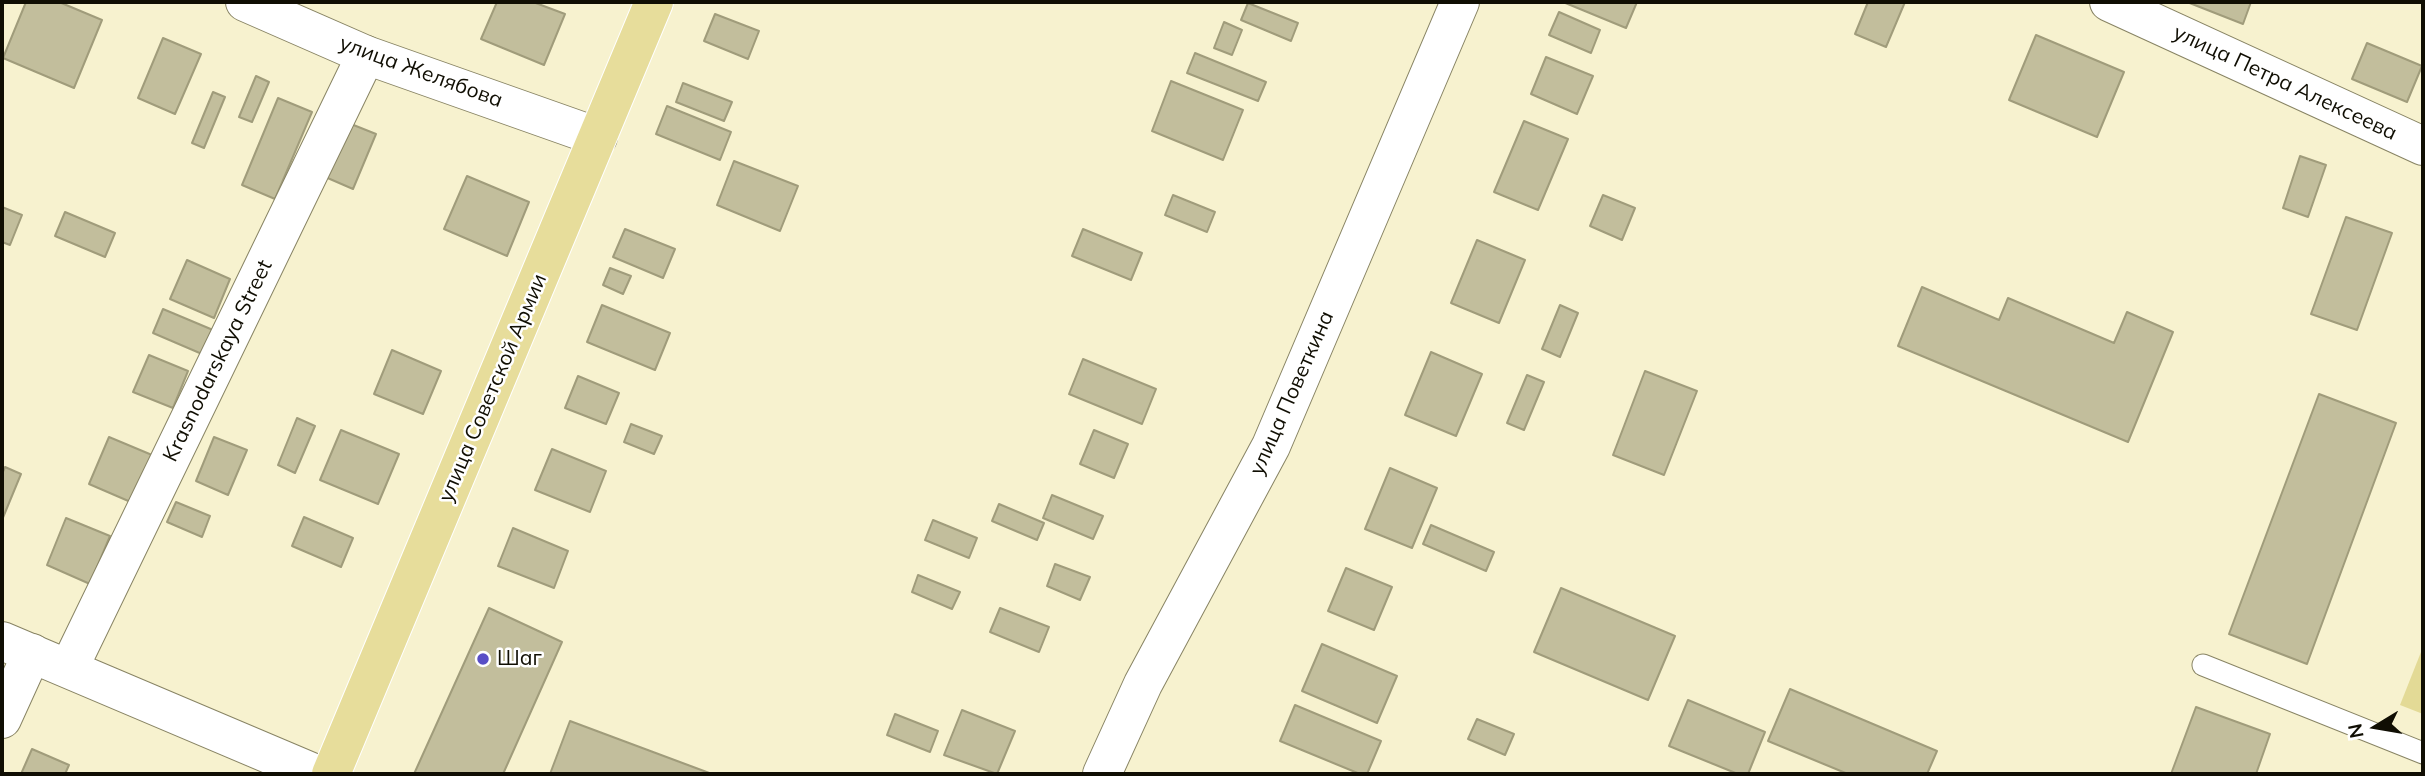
<!DOCTYPE html>
<html>
<head>
<meta charset="utf-8">
<style>
	body { margin:0 }
	#map { position:relative; width:2425px; height:776px; overflow:hidden; background:#f7f2cf; font-family:Mulish,sans-serif }
	canvas { display:block }
	.frame { position:absolute; inset:0; border:4px solid #100e03; pointer-events:none }
	.north { position:absolute; left:2341px; top:692px; width:70px; height:70px; -webkit-text-stroke:5px #fff; paint-order:stroke; rotate:259deg; font-size:19px; font-weight:700; line-height:28px; text-align:center; color:#100e03 }
	.north::after { content:''; display:block; margin:auto; width:24px; height:32px; background:#100e03; clip-path:polygon(50% 0,100% 100%,50% 72%,0 100%) }
</style>
</head>
<body>
<div id="map">
<canvas width="2425" height="776"></canvas>
<div class="frame"></div>
<div class="north">N</div>
</div>
<script>
const c = document.querySelector('canvas').getContext('2d');
c.lineJoin = 'round';
function paint(path, color) {
  c.fillStyle = color;
  c.fill(path, 'evenodd');
}
function stroke(path, color, width, dash) {
  c.strokeStyle = color;
  c.lineWidth = width;
  c.lineCap = dash ? 'butt' : 'round';
  c.setLineDash(dash || []);
  c.stroke(path);
}
function write(font, color, halo, rows, align = 'center') {
  c.font = font + ' Mulish,sans-serif';
  c.lineWidth = 5;
  c.setLineDash([]);
  c.textBaseline = 'middle';
  c.strokeStyle = halo;
  c.fillStyle = color;
  for (const [text, x, y, turn = 0] of rows) {
    c.save();
    c.translate(x, y);
    c.rotate((+turn || 0) * Math.PI / 180);
    c.textAlign = isNaN(turn) ? turn : align;
    if (halo) c.strokeText(text, 0, 0);
    c.fillText(text, 0, 0);
    c.restore();
  }
}
paint(new Path2D(`
	M2423,647V714L2400,705Z`), '#e3da96');
const building = new Path2D(`
	M26,2H59L102,20L74,88L3,58Z
	M497,2H533L565,14L544,65L481,39Z
	M1563,2H1637L1626,28Z
	M1868,2H1905L1886,47L1855,34Z
	M2187,2H2251L2243,24Z
	M1248,3L1298,23L1291,41L1241,20Z
	M1559,12L1600,30L1591,53L1549,35Z
	M715,14L759,31L748,59L704,41Z
	M1224,22L1242,30L1232,55L1214,48Z
	M2036,35L2124,72L2097,137L2009,100Z
	M163,38L201,54L175,114L138,98Z
	M2367,43L2422,66L2407,102L2352,79Z
	M1195,53L1266,82L1258,101L1187,73Z
	M1546,57L1593,76L1577,114L1531,94Z
	M256,76L269,82L252,122L239,117Z
	M1171,81L1243,110L1223,160L1152,131Z
	M683,83L732,102L724,121L676,102Z
	M213,92L225,97L204,148L192,143Z
	M278,98L312,112L275,199L242,185Z
	M667,106L731,132L720,160L656,134Z
	M1524,121L1568,139L1538,210L1494,192Z
	M346,122L376,134L353,189L323,176Z
	M2300,156L2326,165L2308,217L2283,208Z
	M734,161L798,186L780,231L717,205Z
	M467,176L529,202L507,256L444,229Z
	M1173,195L1215,212L1207,232L1165,215Z
	M1603,195L1635,208L1622,240L1590,226Z
	M2,207L22,215L10,245L2,242Z
	M65,212L115,233L105,257L55,236Z
	M2346,217L2392,233L2357,330L2311,314Z
	M625,229L675,249L663,278L613,257Z
	M1083,229L1142,253L1131,280L1072,256Z
	M1477,240L1525,260L1499,323L1451,303Z
	M187,260L230,279L214,318L170,299Z
	M610,268L631,276L623,294L603,285Z
	M1922,287L1999,320L2008,298L2114,343L2127,312L2173,332L2128,442L1898,346Z
	M602,305L670,333L655,370L587,342Z
	M1560,305L1578,313L1560,357L1542,349Z
	M163,309L213,330L202,354L153,333Z
	M392,350L441,371L423,414L374,394Z
	M1431,352L1482,374L1456,436L1405,415Z
	M149,355L188,371L173,408L133,392Z
	M1083,359L1156,389L1142,424L1069,394Z
	M1645,371L1697,391L1664,475L1613,455Z
	M1527,375L1544,382L1524,430L1507,423Z
	M578,376L619,393L606,424L565,408Z
	M2319,394L2396,423L2307,664L2229,634Z
	M297,418L315,426L295,473L278,465Z
	M631,424L662,436L654,454L624,442Z
	M341,430L399,454L378,504L320,480Z
	M1094,430L1128,444L1114,478L1080,464Z
	M109,437L152,455L133,503L89,484Z
	M214,437L247,450L228,495L196,481Z
	M552,449L606,471L590,512L535,490Z
	M5,467L21,474L2,520V474Z
	M1390,468L1437,488L1412,548L1365,529Z
	M1052,495L1103,516L1093,539L1043,518Z
	M176,502L210,516L202,537L167,522Z
	M999,504L1044,523L1037,540L992,521Z
	M304,517L353,538L341,567L292,546Z
	M66,518L110,536L90,584L47,565Z
	M933,520L977,538L969,558L925,540Z
	M1431,525L1494,552L1486,571L1423,544Z
	M513,528L568,551L554,588L498,566Z
	M1055,564L1090,577L1080,600L1047,586Z
	M1346,568L1392,587L1374,630L1328,611Z
	M918,575L960,592L952,609L912,592Z
	M1561,588L1675,636L1648,700L1534,652Z
	M489,608L562,642L503,774H414Z
	M1000,608L1049,627L1039,652L990,632Z
	M1322,644L1397,676L1377,723L1302,691Z
	M1790,689L1937,751L1927,774H1848L1768,741Z
	M1688,700L1765,732L1748,774H1738L1669,746Z
	M1295,705L1381,741L1367,774H1360L1280,741Z
	M2196,707L2270,734L2256,774H2171Z
	M962,710L1015,731L997,774L944,755Z
	M895,714L938,731L930,752L887,735Z
	M1477,719L1514,734L1505,755L1468,739Z
	M570,721L712,774H550Z
	M32,749L69,765L65,774H21Z`);
paint(building, '#c2be9c');
stroke(building, '#a09c7b', 2);
const lane = new Path2D(`
	M2203,665L2423,753`);
const street = new Path2D(`
	M245,2L366,55L598,137
	M2109,2L2423,146
	M2,719L32,653
	M1102,774L1143,684L1271,446L1460,2`);
const secondary = new Path2D(`
	M2,641L316,774
	M69,668L366,55`);
const primary = new Path2D(`
	M331,774L654,2`);
stroke(lane, '#888464', 23);
stroke(street, '#888464', 40);
stroke(secondary, '#888464', 40);
stroke(primary, '#fff', 40);
stroke(lane, '#fff', 21);
stroke(street, '#fff', 38);
stroke(secondary, '#fff', 38);
stroke(primary, '#e7dd9b', 38);
for (const [x, y, r, color] of [
	[483,659,7,"#584ec6"]
]) {
  const dot = new Path2D();
  dot.arc(x, y, r, 0, 2 * Math.PI);
  c.fillStyle = color;
  c.fill(dot);
  stroke(dot, '#fff', 2.5);
}
write('21px', '#100e03', '#fff', [
	["улица Желябова",421,72,20],
	["улица Петра Алексеева",2285,83,25],
	["Krasnodarskaya Street",218,361,-64],
	["улица Советской Армии",493,388,-67],
	["улица Поветкина",1292,393,-66]
]);
write('21px', '#100e03', '#fff', [
	["Шаг",497,659]
], 'left');
</script>
</body>
</html>
